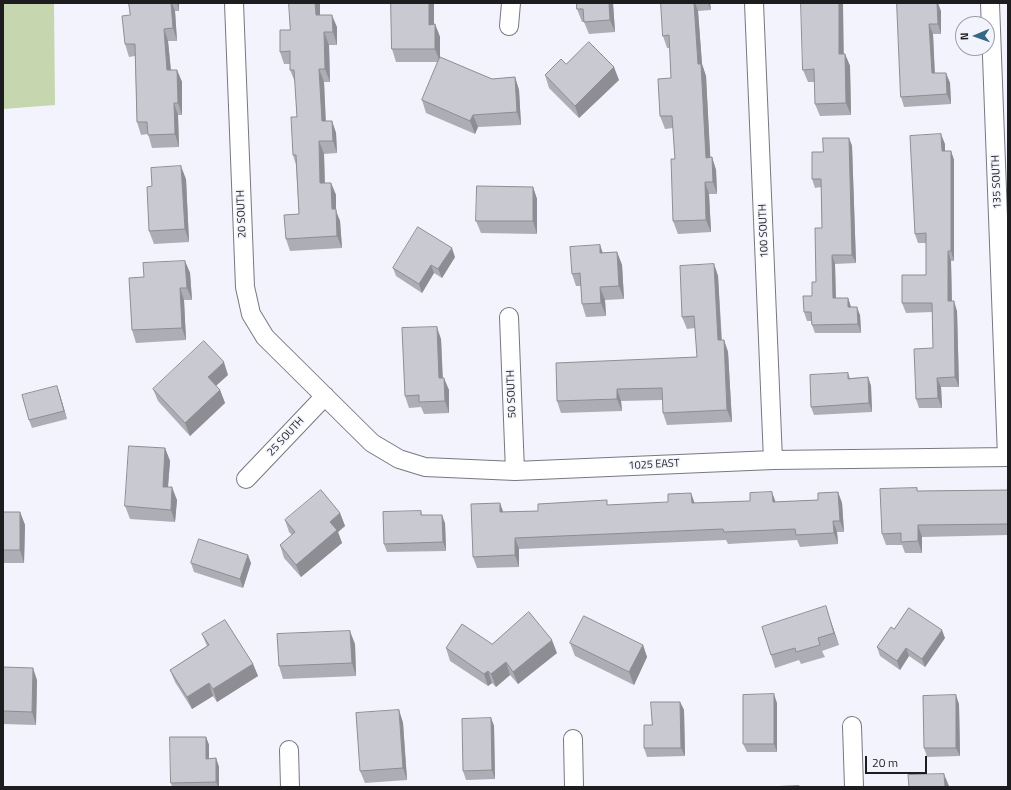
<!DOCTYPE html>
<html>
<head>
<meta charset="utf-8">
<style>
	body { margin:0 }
	#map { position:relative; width:1011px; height:790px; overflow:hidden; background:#f3f3fd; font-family:"Titillium Web",sans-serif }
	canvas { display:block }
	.frame { position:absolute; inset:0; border:4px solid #1d1d20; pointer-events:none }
	.north { position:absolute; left:955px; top:16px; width:40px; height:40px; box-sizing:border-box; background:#f3f3fd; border:1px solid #9d9da5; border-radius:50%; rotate:268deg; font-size:11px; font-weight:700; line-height:16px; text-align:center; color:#1d1d20 }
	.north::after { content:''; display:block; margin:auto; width:14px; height:18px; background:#356886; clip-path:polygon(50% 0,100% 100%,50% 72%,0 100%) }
	.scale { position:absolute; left:865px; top:756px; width:62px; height:18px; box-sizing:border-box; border:2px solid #1d1d20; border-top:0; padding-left:5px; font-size:12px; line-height:14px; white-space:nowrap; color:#1d1d20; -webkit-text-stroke:3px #f3f3fd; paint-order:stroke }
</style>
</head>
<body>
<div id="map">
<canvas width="1011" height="790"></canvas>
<div class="frame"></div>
<div class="north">N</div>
<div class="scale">20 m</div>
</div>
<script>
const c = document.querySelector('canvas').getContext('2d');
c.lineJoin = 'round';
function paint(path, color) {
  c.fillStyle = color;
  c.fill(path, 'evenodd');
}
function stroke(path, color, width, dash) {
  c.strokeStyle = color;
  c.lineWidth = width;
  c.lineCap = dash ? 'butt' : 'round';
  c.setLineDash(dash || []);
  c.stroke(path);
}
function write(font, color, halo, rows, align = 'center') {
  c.font = font + ' "Titillium Web",sans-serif';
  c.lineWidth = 3;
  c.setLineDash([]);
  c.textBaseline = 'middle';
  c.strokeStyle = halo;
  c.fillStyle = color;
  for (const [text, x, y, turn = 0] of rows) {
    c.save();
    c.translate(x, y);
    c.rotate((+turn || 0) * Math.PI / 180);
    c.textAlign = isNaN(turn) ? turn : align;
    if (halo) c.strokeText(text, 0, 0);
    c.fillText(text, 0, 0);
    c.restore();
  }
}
paint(new Path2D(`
	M3,3H54L55,105L3,109Z`), '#c6d6ae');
const minor = new Path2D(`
	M234,3L245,287L251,314L265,337L372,443L399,459L425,467L515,471L773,460L1008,457
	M754,3L773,460
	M990,3L1007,457
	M509,26L511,3
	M509,317L515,471
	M246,479L325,396
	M852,726L854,787
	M573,739L574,787
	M289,750L290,787`);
stroke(minor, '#787881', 20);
stroke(minor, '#fff', 18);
paint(new Path2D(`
	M129,3H179V11H175L177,41H168L171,70H177L182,82V115H178L179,147L152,148L148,134L141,135L137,122L135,56L129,57L125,44L130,15Z
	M391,3H434V24H435L440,37V58L492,79L515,77L519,90L521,125L478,127L475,134L426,113L422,100L438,62H396L392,49Z
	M613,3L615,32L589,34L584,22H582L577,9Z
	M661,3H710L711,10L698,11L702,64L706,76L710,157H712L716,170L717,194H709L711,232L678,234L673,221L675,159L673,128L665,129L660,116L671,78L670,48H667L663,36Z
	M897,3L941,11V34H933L935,73H946L950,83L951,104L904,107L901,97Z
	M320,15L337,27V45H329L330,82H324L326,121H332L336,133L337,153L324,154L325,183H331L336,195V211L340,221L342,248L290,251L286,239L299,214L296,165L293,155L297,117L295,82L290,70V64H284L280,52L290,30Z
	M844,54H845L850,66L851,115L820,116L815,104V82H808L803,70Z
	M566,64L619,80L579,118L549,88L545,75Z
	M849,138L852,146L856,263L835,264L836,298H848L851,307L860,315L861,333H815L812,325L811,321H807L804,312L812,296L816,282L822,228L821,187L815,188L812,179L823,152Z
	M945,144V151H951L954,160V261H951L952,301L957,311L959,387H941L942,408H919L916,399L933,348L932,312L906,313L902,303L926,275V243H918L915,234Z
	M186,179L189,242L154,244L149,231L152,186Z
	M533,187L537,199V234L481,233L476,221Z
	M600,245L603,253L617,252L622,265L624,299L605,300L606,316L586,317L582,304L581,286H576L572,274Z
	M455,257L442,278L434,273L422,293L396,276L393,268Z
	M185,261L190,273L192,300H184L186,340L136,343L132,330L144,277Z
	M714,264L718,276L722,340H724L728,352L732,422L667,425L663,413V400L621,401L622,411L561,413L557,401L697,357L695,328L687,329L682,317Z
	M441,339L443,378L449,390V413L424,414L421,407L409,408L405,396Z
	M848,373L850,378L868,377L871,386L872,412L814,415L811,407Z
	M228,375L216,386L220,390L225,403L190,436L158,401L153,389Z
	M60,395L67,419L32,428L29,420Z
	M165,448L170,461L168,487L177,500L175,522L130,519L125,506Z
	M1008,490V535L922,537V553H905L902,545H886L882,534L918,491Z
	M838,492L842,503L844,532H837L838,544L800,547L797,540L728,544L726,540L519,549V567L477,568L473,557L503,512L538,511L609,505L776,502L818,500Z
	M421,511L422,515L445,523L446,551L387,552L384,544Z
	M3,512H20L25,525L24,563H3Z
	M340,513L345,526L338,532L342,543L301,577L284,558L280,545L292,535L289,532L285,520Z
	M191,563H251L243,588L194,572Z
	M830,619L839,645L822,651L825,657L801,664L799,660L775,668L771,655Z
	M894,629L945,638L925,667L909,656L900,670L880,656L877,647Z
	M202,634L253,664L258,676L217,702L213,696L192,709L175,682L170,670L207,646Z
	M570,643L643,645L647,657L634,685L575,656Z
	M355,644L356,676L283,679L279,666Z
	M492,644L557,653L518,684L510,675L496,687L492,683L488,686L450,661L446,648Z
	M3,667L37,680L36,725L3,724Z
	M680,702L684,710L685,756L647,757L644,748L652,725Z
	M777,703V752H747L743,744Z
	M959,704L960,756L927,757L924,748Z
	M399,710L403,723L407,780L365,783L360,771Z
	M491,718L494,726L495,779L466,780L463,771Z
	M206,737L209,745V759L216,758L219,767V787H172L171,783Z`), '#adadb5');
paint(new Path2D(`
	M171,3H172L175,11L177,41L173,28Z
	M177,3H179V11Z
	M315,3H320V28L316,15Z
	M429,3H434V37L429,25Z
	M609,3H613L615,32L610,20Z
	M694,3H695L698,11L702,64L706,76L711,170L706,158L698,64Z
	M708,3H710L711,10Z
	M839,3H843L844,66L839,54Z
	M937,3H938L941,11V34L938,24Z
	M332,15L337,27V45L333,32Z
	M435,24L440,37V62L435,49Z
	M929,24L933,34L935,83L932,73Z
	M164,29L168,41L172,83L167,70Z
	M324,32L329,45L330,82L325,69Z
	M845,54L850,66L851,115L846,103Z
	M614,67L619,80L579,118L575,106Z
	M319,69L324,82L326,133L322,121Z
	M177,70L182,82V115L178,103Z
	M946,73L950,83L951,104L947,94Z
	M515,77L519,90L521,125L517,112Z
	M174,103L178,115L179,147L175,134Z
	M473,115L478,127L475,134L470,121Z
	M332,121L336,133L337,153L333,141Z
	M941,134L945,144V160L942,151Z
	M849,138L852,146L856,263L852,255Z
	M319,141L324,154L325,196L320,183Z
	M951,151L954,160V261L951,251Z
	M712,157L716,170L717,194L713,182Z
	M181,166L186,179L189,242L185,229Z
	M705,182L709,194L711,232L706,220Z
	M331,183L336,195V211L340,221L342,248L337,236L332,209Z
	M533,187L537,199V234L533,221Z
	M600,245L604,258L600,253Z
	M452,248L455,257L442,278L438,269Z
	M948,251L951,261L952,311L948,301Z
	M617,252L622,265L624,299L619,286Z
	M832,255L835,264L836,307L833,298Z
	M185,261L190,273L192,300L187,288Z
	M714,264L718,276L722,352L718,340Z
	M431,265L434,273L422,293L419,284Z
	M600,287L605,300L606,316L601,303Z
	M180,288L184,300L186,340L182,328Z
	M848,298L851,307H848Z
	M954,301L957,311L959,387L955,377Z
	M857,307L860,315L861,333L858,324Z
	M437,327L441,339L443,390L439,378Z
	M724,340L728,352L732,422L727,410Z
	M224,362L228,375L212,389L208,377Z
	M868,377L871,386L872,412L869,403Z
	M444,378L449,390V413L445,401Z
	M937,378L941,387L942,408L938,398Z
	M57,386L60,395L67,419L64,411Z
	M617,389L621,401L622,411L617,399Z
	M220,390L225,403L190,436L185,423Z
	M165,448L170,461L167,499L163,487Z
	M172,487L177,500L175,522L171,510Z
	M772,492L776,503L773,502Z
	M838,492L842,503L844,532L840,521Z
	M691,493L695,504L692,503Z
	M500,503L504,514L500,512Z
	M20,512L25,525L24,563L20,550Z
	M340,513L345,526L338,532L342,543L301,577L296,565L330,522Z
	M442,515L445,523L446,551L443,542Z
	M833,521L837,532L838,544L834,533Z
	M918,525L922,537V553L918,541Z
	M515,538L519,549V567L515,555Z
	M248,555L251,563L243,588L240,579Z
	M826,606L830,619L839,645L834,633Z
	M942,630L945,638L925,667L922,659Z
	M350,631L355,644L356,676L352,663Z
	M552,640L557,653L518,684L513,672Z
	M643,645L647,657L634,685L629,672Z
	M906,648L909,656L900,670L897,661Z
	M506,662L510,675L496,687L491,674Z
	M253,664L258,676L217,702L213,689Z
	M33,668L37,680L36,725L32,712Z
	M488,671L492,683L488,686L484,674Z
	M209,683L213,696L192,709L187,697Z
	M774,694L777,703V752L774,744Z
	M956,695L959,704L960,756L956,748Z
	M680,702L684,710L685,756L681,748Z
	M399,710L403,723L407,780L403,768Z
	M491,718L494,726L495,779L492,770Z
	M206,737L209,745V767L206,759Z
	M216,758L219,767V787H218L216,782Z
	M944,774L949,786V787H945Z`), '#8d8d93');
const building = new Path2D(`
	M129,3H171L173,28L164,29L167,70H177L178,103H174L175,134L148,135L147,122H137L135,44H125L122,16L130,15Z
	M289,3H315L316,15H332L333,32H324L325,69H319L322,121H332L333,141H319L320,183H331L332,209H336L337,236L286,239L284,215L299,214L296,155H293L291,117H297L294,70H290V51L280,52V30H290Z
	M391,3H429V25L435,24V49H392Z
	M577,3H609L610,20L584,22L583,9H577Z
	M661,3H694L698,64H701L706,158L712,157L713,182H705L706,220L673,221L671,159H675L672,116H660L658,79L671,78L669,35L663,36Z
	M801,3H839V54H845L846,103L815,104L814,69L803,70Z
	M897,3H937L938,24H929L932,73H946L947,94L901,97Z
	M589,42L614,67L575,106L545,75L561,59L566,64Z
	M440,57L492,79L515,77L517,112L473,115L470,121L422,100Z
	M941,134L942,151H951V251H948V301H954L955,377L937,378L938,398L916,399L914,349L933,348L932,303H902V275H926V233L915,234L910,136Z
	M823,138H849L852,255H832L833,298H848V307H857L858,324L812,325L811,312H804L803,296H812V282H816L815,228H822L821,179H812V152H823Z
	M181,166L185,229L149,231L147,187L152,186L151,168Z
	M477,186L533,187V221H476Z
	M418,227L452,248L438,269L431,265L419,284L393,268Z
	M600,245V253L617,252L619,286L600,287L601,303L582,304L580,273L572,274L570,247Z
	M185,261L187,288H180L182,328L132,330L129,278L144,277L143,263Z
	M714,264L718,340H724L727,410L663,413L662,388L617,389V399L557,401L556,363L697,357L694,316L682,317L680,266Z
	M437,327L439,378H444L445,401L419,402V395L405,396L402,328Z
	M204,341L224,362L208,377L220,390L185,423L153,389Z
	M848,373V379L868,377L869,403L811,407L810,375Z
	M57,386L64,411L29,420L22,395Z
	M129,446L165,448L163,487H172L171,510L125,506Z
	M917,488V491L1008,490V524L918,525V541L901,542V533L882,534L880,489Z
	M321,490L340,513L330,522L337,530L296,565L280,545L295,532L285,520Z
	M772,492L773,502L818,500V493L838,492L840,521H833L834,533L796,535L795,529L724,532L723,529L515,538V555L473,557L471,504L500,503V512L538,511V504L607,500V505L668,502V494L691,493L692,503L750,501V493Z
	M421,511V515H442L443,542L384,544L383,512Z
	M3,512H20V550H3Z
	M199,539L248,555L240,579L191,563Z
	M826,606L834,633L818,638L820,645L796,652L795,648L771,655L762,627Z
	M909,608L942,630L922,659L906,648L897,661L877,647L891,627L894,629Z
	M529,612L552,640L513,672L506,662L491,674L488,671L484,674L446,648L462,624L492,644Z
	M584,616L643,645L629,672L570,643Z
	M225,620L253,664L213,689L209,683L187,697L170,670L209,645L202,634Z
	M350,631L352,663L279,666L277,634Z
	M3,667L33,668L32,712L3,711Z
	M774,694V744H743V695Z
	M956,695V748H924L923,696Z
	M651,702H680L681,748H644V725H652Z
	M399,710L403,768L360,771L356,713Z
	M491,718L492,770L463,771L462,719Z
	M170,737H206V759L216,758V782L171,783Z
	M944,774L945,787H909L908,775Z
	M799,786V787H768Z`);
paint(building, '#c9c9d2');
stroke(building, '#8d8d93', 1);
write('11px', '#1d1d20', '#f3f3fd', [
	["135 SOUTH",997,182,-92],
	["20 SOUTH",242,214,-92],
	["100 SOUTH",764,231,-92],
	["50 SOUTH",512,394,-92],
	["25 SOUTH",286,437,-47],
	["1025 EAST",654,465,-3]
]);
</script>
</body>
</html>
